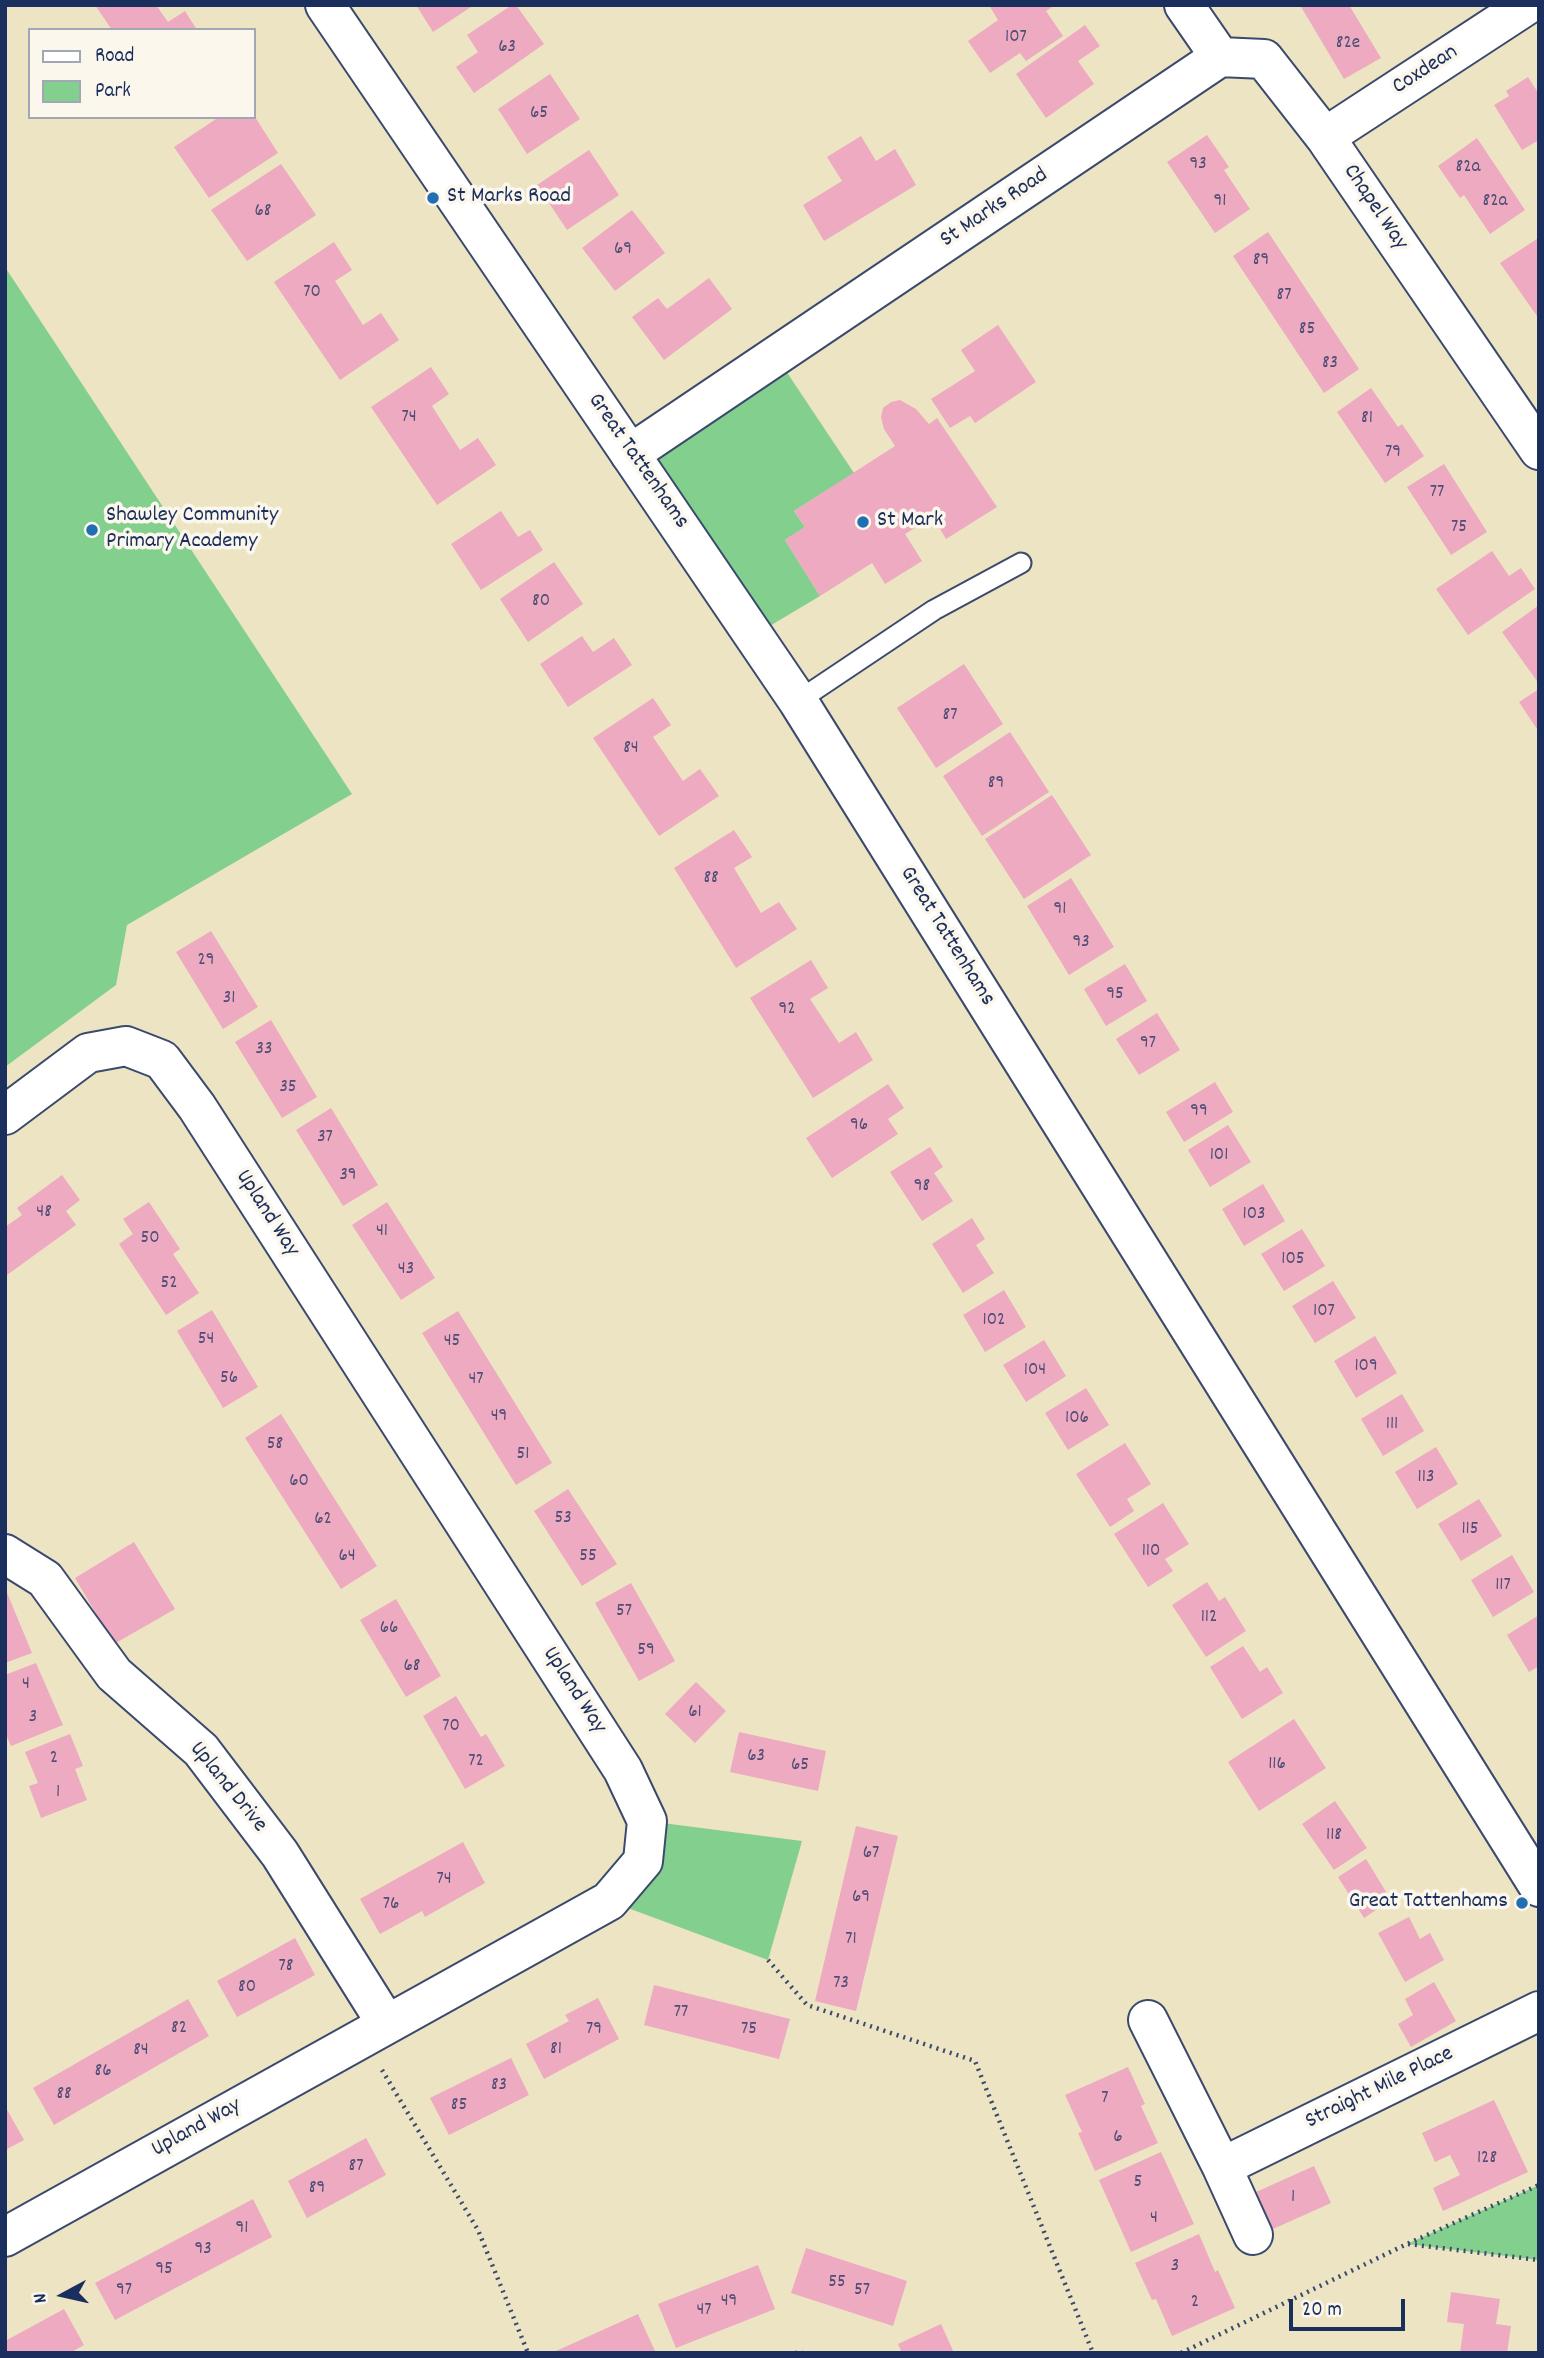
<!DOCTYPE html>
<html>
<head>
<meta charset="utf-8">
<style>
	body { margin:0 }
	#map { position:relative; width:1544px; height:2358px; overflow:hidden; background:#ede4c4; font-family:Dekko,sans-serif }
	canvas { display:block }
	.frame { position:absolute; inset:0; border:7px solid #1b2f5e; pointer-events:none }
	.legend { position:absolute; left:28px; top:28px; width:228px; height:91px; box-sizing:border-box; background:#fbf7ec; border:2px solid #a1a7b3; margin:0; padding:9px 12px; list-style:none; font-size:21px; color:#1b2f5e }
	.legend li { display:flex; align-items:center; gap:14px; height:35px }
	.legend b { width:35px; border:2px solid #a1a7b3 }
	.north { position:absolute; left:28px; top:2260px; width:70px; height:70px; -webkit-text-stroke:5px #fbf7ec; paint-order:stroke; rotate:262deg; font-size:19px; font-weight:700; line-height:28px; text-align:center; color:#1b2f5e }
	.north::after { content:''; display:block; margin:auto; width:24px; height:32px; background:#1b2f5e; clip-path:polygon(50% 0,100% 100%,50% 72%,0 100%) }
	.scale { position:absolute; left:1289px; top:2299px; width:116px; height:32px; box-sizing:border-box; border:4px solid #1b2f5e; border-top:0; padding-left:9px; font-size:21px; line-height:24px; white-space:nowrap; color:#1b2f5e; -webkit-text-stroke:5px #fbf7ec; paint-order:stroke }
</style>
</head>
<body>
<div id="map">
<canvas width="1544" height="2358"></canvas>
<div class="frame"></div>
<ul class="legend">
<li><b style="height:9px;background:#fff"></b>Road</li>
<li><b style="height:19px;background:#83cf8e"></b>Park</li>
</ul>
<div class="north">N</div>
<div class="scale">20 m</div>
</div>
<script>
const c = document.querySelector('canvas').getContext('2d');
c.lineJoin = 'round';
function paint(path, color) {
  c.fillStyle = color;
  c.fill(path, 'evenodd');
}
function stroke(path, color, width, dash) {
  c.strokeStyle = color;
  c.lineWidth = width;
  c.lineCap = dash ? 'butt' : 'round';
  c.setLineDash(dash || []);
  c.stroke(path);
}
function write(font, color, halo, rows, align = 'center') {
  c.font = font + ' Dekko,sans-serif';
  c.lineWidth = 7;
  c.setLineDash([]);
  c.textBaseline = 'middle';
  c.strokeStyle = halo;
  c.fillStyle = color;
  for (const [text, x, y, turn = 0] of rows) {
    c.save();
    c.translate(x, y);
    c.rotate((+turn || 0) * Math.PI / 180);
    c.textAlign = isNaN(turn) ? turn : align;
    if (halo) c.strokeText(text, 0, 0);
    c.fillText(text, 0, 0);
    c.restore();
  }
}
paint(new Path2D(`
	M5,267L352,794L127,925L116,985L5,1067Z
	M776,356L854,473L794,511L805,527L785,540L820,596L753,636L630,454Z
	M647,1821L802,1841L768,1960L609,1901Z
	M1539,2185V2260L1407,2244Z`), '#83cf8e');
paint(new Path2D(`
	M95,5H156L168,22L185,11L197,30H112Z
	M416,5H474L433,32Z
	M512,5H516L544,44L474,93L456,67L478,52L467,35Z
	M989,5H1055L1046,11L1063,36L1026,61L1020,53L990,73L968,41L998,20Z
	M1300,5H1349L1381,58L1344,79Z
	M1085,25L1100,46L1078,61L1094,84L1046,118L1016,74Z
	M550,74L580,119L527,154L498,109Z
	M1528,77L1539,94V140L1522,150L1494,105L1509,96L1506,91Z
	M219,117H255L278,153L209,198L174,147Z
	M1207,135L1229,167L1224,170L1250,209L1215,233L1167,162Z
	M861,136L876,161L895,149L916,185L824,241L803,205L842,181L827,157Z
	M1477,138L1525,210L1490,234L1464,195L1460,198L1438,166Z
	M589,150L619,195L567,230L537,185Z
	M281,164L316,215L247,261L211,210Z
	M632,210L665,253L615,291L582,248Z
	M1268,232L1359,369L1324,393L1233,256Z
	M1537,239L1539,242V319L1500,263Z
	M334,242L352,270L335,281L363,325L381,313L399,340L340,380L274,282Z
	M709,278L732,309L664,360L632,317L658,298L667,309Z
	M998,325L1036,382L975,423L970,416L950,428L931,399L975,371L961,350Z
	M431,367L449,394L432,406L460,450L478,438L496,465L437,505L371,407Z
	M1371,388L1398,427L1402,424L1424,456L1385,483L1337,412Z
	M900,400L916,409L929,424L937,418L997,507L946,539L933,517L905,534L922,561L885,584L872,563L820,596L785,540L805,527L794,511L895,446L884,429L881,417L883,408L891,402Z
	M1444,464L1487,532L1451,555L1407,487Z
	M501,511L518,537L530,530L543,550L481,590L451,544Z
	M1492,551L1509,576L1521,568L1535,589L1468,635L1436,589Z
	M554,562L583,604L528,642L500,599Z
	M1539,605V684L1502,632Z
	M582,636L593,652L614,638L632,665L568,707L540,664Z
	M964,664L1003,724L936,768L897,708Z
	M1539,689V732L1519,702Z
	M653,698L671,725L653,737L683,781L700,769L719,796L659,836L593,738Z
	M1010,732L1049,792L982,836L943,776Z
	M1052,795L1091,855L1024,899L985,839Z
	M734,830L752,857L734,868L761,913L779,902L797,929L736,968L674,868Z
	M1071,878L1114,947L1069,975L1027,906Z
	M211,931L258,1007L223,1029L176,952Z
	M811,960L828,988L810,999L839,1043L856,1032L873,1060L813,1098L750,998Z
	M1125,964L1147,1001L1106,1026L1084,989Z
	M1157,1013L1180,1050L1139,1075L1116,1039Z
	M271,1020L317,1097L282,1118L235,1042Z
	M1215,1082L1233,1112L1184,1142L1166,1112Z
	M888,1084L904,1108L888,1119L898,1134L832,1178L806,1138Z
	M331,1108L378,1185L343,1206L296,1130Z
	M1228,1125L1251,1162L1210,1187L1188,1150Z
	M930,1147L943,1167L934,1173L953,1201L922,1221L890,1172Z
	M62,1175L80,1200L66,1211L76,1225L7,1275L5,1272V1227L22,1215L17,1208Z
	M1263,1184L1285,1221L1244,1246L1222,1209Z
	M149,1202L180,1249L173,1254L199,1293L166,1315L119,1244L133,1234L123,1219Z
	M387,1202L435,1278L401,1300L352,1225Z
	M972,1218L985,1239L976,1245L994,1273L963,1293L932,1244Z
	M1302,1229L1325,1266L1284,1291L1261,1254Z
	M1333,1281L1356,1318L1315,1343L1292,1306Z
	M1004,1290L1026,1327L985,1352L963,1315Z
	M212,1310L258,1387L223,1408L177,1331Z
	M458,1311L552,1463L516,1485L422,1333Z
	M1375,1336L1397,1373L1356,1398L1334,1361Z
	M1044,1340L1066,1376L1026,1402L1003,1365Z
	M1086,1388L1109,1425L1068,1450L1045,1413Z
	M1402,1394L1424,1431L1383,1456L1361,1419Z
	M281,1414L377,1566L341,1589L245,1438Z
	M1125,1443L1151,1484L1127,1499L1134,1511L1110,1527L1076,1474Z
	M1436,1447L1458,1484L1417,1509L1395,1472Z
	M568,1489L617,1564L582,1586L534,1511Z
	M1479,1499L1502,1536L1461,1561L1438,1524Z
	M1163,1503L1189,1544L1165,1559L1173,1571L1148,1587L1114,1534Z
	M134,1542L175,1609L114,1644L75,1578Z
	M1512,1555L1534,1592L1493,1617L1471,1580Z
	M1207,1582L1219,1601L1225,1597L1246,1631L1206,1657L1172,1605Z
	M631,1583L675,1661L639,1681L595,1603Z
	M5,1588L32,1653L5,1663Z
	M396,1599L441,1676L406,1697L360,1620Z
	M1539,1615V1666L1529,1672L1507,1635Z
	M1243,1646L1260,1672L1267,1667L1283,1693L1242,1719L1210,1667Z
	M36,1663L63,1725L11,1746L5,1732V1675Z
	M696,1682L726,1711L695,1743L665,1714Z
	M456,1696L481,1737L486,1734L505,1766L465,1789L423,1716Z
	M1294,1719L1326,1768L1259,1811L1228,1762Z
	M739,1732L826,1751L818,1791L730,1772Z
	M70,1734L83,1766L75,1769L87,1800L41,1818L29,1786L38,1783L25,1752Z
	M1335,1801L1367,1848L1334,1870L1302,1824Z
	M856,1826L898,1836L856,2011L815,2001Z
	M463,1842L485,1883L425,1917L422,1911L380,1934L360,1899Z
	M1366,1859L1391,1900L1364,1918L1338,1877Z
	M1409,1917L1420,1939L1430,1933L1444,1960L1405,1982L1378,1933Z
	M295,1938L315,1975L237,2017L217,1981Z
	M1434,1982L1456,2021L1411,2047L1398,2024L1413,2015L1405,1999Z
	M654,1985L790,2019L779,2059L644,2025Z
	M598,1998L619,2039L544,2079L526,2044L569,2021L565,2015Z
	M188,1999L209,2036L54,2125L33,2088Z
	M511,2058L529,2095L449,2135L430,2098Z
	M1128,2067L1145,2104L1141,2106L1158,2143L1095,2171L1078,2133L1082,2132L1065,2095Z
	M1494,2100L1528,2172L1443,2211L1433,2188L1460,2175L1450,2155L1435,2162L1422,2133Z
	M5,2106L24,2140L5,2150Z
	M366,2138L386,2175L307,2218L288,2181Z
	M1161,2152L1194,2224L1131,2252L1099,2180Z
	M1314,2166L1331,2203L1273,2229L1256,2192Z
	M253,2199L272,2237L115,2320L95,2283Z
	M1199,2234L1215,2272L1218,2270L1235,2308L1172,2336L1156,2299L1152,2300L1135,2263Z
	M806,2248L907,2281L893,2326L791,2293Z
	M758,2265L775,2309L676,2348L658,2304Z
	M1451,2292L1500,2299L1496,2324L1511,2326L1507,2353H1460L1464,2324L1447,2322Z
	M64,2309L84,2345L70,2353H5V2341Z
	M638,2314L655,2351L557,2353L556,2351Z
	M941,2324L954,2353H902L898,2344Z`), '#edaac0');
const service = new Path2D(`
	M798,701L934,610L1021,563`);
const minor = new Path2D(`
	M1184,5L1220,57
	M1220,57L1264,59L1325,137L1539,450
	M1325,137L1527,5
	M630,454L1220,57
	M5,1115L88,1053L126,1046L162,1060L197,1107L623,1770L647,1821L643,1861L609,1901L5,2237
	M5,1554L45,1579L114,1674L201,1750L280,1854L386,2023
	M1148,2020L1222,2167L1253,2235
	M1222,2167L1539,2011`);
const secondary = new Path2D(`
	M325,5L798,701L1539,1887`);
stroke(service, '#3a4a6d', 23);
stroke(minor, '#3a4a6d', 42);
stroke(secondary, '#3a4a6d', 42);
stroke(new Path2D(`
	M768,1960L807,2005L975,2061L1093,2353
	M382,2070L478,2230L528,2353
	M1408,2244L1539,2260
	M795,2353H803
	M1181,2353L1407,2244L1539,2185`), '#3a4a6d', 4.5, [2, 5]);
stroke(service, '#fff', 19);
stroke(minor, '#fff', 38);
stroke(secondary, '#fff', 38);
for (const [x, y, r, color] of [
	[433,198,7,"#1f6fb2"],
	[863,522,7,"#1f6fb2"],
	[92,530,7,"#1f6fb2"],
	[1522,1903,7,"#1f6fb2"]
]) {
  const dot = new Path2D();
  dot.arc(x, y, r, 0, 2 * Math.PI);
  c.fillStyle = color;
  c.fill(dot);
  stroke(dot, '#fbf7ec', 2.5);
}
write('19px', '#504e76', null, [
	["107",1016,38],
	["82e",1348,44],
	["63",507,48],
	["65",539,114],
	["93",1198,165],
	["82a",1468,168],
	["91",1220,202],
	["82a",1495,202],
	["68",263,212],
	["69",623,250],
	["89",1261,261],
	["70",312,293],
	["87",1284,296],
	["85",1307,330],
	["83",1330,364],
	["74",409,418],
	["81",1367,419],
	["79",1393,453],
	["77",1437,493],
	["75",1459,528],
	["80",541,602],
	["87",950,716],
	["84",631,749],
	["89",996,784],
	["88",711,879],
	["91",1060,910],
	["93",1081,943],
	["29",206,961],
	["95",1115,995],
	["31",229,999],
	["92",787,1010],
	["97",1148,1044],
	["33",264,1050],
	["35",288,1088],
	["99",1199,1112],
	["96",859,1126],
	["37",325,1138],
	["101",1219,1156],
	["39",348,1176],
	["98",922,1187],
	["48",44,1213],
	["103",1254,1215],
	["41",382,1232],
	["50",150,1239],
	["105",1293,1260],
	["43",406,1270],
	["52",169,1284],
	["107",1324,1312],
	["102",994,1321],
	["54",206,1340],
	["45",452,1342],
	["109",1366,1367],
	["104",1035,1371],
	["56",229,1379],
	["47",476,1380],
	["49",499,1417],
	["106",1077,1419],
	["111",1392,1425],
	["58",275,1445],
	["51",523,1455],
	["113",1426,1478],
	["60",299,1482],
	["53",563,1519],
	["62",323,1520],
	["115",1470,1530],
	["110",1151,1552],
	["64",347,1557],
	["55",588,1557],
	["117",1503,1586],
	["57",624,1612],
	["112",1209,1618],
	["66",389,1629],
	["59",646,1651],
	["68",412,1667],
	["4",26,1685],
	["61",695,1713],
	["3",33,1718],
	["70",451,1727],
	["63",756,1757],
	["2",54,1759],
	["72",476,1762],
	["116",1277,1765],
	["65",800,1766],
	["1",58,1793],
	["118",1334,1836],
	["67",871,1854],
	["74",444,1880],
	["69",861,1898],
	["76",391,1905],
	["71",851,1940],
	["78",286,1967],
	["73",841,1984],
	["80",247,1988],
	["77",681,2013],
	["82",179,2029],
	["79",594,2030],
	["75",749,2030],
	["81",556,2050],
	["84",141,2051],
	["86",103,2072],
	["83",499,2086],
	["88",64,2095],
	["7",1105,2099],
	["85",459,2106],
	["6",1118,2138],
	["128",1487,2159],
	["87",356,2167],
	["5",1138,2183],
	["89",317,2189],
	["1",1293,2198],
	["4",1154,2219],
	["91",242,2229],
	["93",203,2250],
	["3",1175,2267],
	["95",164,2270],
	["55",837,2283],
	["97",124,2291],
	["57",862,2291],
	["49",729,2302],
	["2",1195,2303],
	["47",704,2311]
]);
write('23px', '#1b2f5e', '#fbf7ec', [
	["Coxdean",1426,71,-33],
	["Chapel Way",1374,208,56],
	["St Marks Road",995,209,-34],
	["Great Tattenhams",637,462,55],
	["Great Tattenhams",946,937,58],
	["Upland Way",266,1214,57],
	["Upland Way",573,1691,57],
	["Upland Drive",227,1788,51],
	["Straight Mile Place",1380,2089,-26],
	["Upland Way",197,2129,-29]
]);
write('23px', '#1b2f5e', '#fbf7ec', [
	["St Marks Road",447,198],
	["Shawley Community",106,517],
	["Primary Academy",106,543],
	["St Mark",877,522],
	["Great Tattenhams",1508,1903,"right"]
], 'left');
</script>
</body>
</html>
